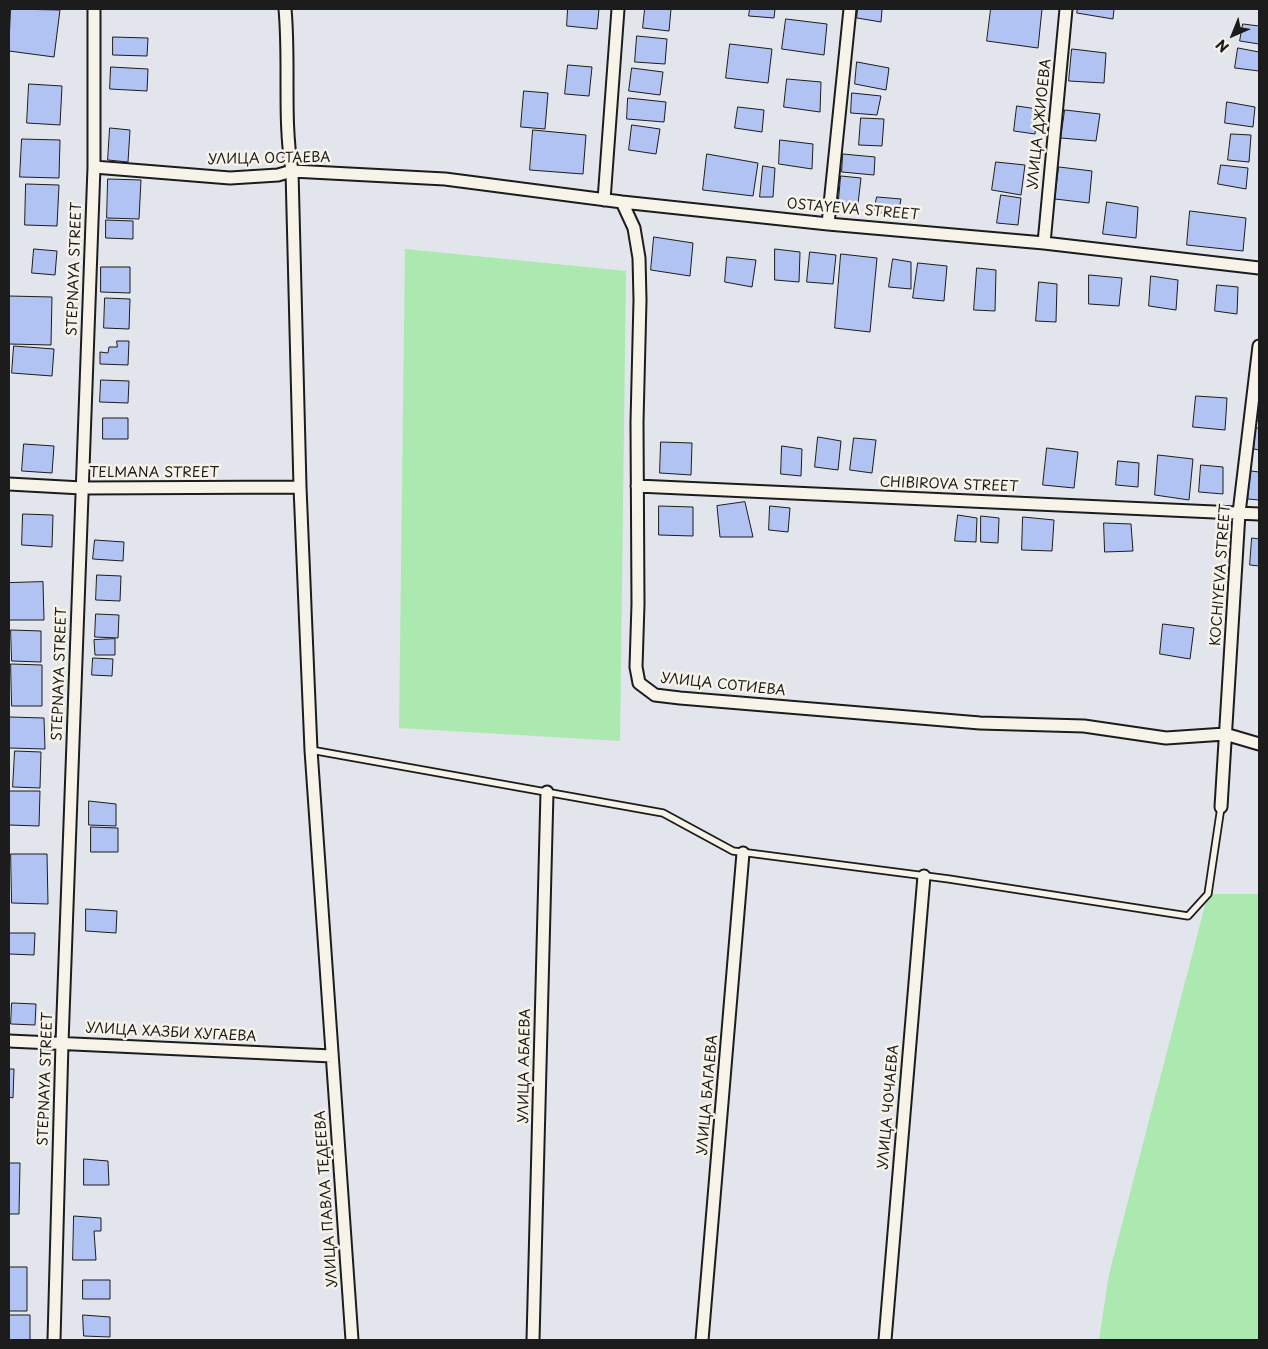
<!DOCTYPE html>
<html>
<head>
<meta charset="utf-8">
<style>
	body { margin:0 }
	#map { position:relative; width:1268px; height:1349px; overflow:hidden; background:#e2e5eb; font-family:"Playpen Sans",sans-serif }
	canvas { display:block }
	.frame { position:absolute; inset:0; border:10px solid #1c1c1c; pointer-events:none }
	.north { position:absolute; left:1208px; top:10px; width:50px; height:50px; -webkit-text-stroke:4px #f7f3e8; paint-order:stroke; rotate:224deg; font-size:14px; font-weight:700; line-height:20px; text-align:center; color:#1c1c1c }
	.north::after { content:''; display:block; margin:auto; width:18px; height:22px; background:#1c1c1c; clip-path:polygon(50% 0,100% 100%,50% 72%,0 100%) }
</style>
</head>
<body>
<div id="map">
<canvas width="1268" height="1349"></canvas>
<div class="frame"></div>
<div class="north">N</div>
</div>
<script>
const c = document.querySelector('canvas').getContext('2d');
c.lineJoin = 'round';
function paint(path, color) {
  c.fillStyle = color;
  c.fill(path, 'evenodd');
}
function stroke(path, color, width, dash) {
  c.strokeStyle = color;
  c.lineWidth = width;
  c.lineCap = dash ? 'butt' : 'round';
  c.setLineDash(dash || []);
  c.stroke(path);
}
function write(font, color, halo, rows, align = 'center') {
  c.font = font + ' "Playpen Sans",sans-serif';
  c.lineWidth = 5;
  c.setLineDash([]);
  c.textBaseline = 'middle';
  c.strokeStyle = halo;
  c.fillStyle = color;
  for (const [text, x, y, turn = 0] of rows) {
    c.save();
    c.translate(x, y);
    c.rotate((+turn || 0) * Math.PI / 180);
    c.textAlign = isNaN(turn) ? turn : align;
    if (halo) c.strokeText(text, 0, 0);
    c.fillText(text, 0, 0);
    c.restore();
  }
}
paint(new Path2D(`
	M405,249L626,271L620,741L399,728Z
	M1208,894H1259V1340H1099L1109,1274Z`), '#abe9b0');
const building = new Path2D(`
	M11,9L60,10L54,57L9,51Z
	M568,9H599L597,29L567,26Z
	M645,9H671L669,31L643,28Z
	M750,9H775L774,18L749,16Z
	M858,9H882L881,22L857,18Z
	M991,9H1042L1038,48L987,41Z
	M1078,9H1114L1113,19L1077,13Z
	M786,19L827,24L824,55L782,49Z
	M1243,24L1259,26V44L1240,41Z
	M637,36L667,39L665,64L635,62Z
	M113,37L148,38L147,56L113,55Z
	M730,44L772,49L768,83L726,78Z
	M1238,48L1259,52V71L1235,68Z
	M1072,49L1106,53L1104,83L1069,81Z
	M857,62L889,68L886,90L855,84Z
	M568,65L592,67L589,96L565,94Z
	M111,67L148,69L147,91L110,89Z
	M632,68L663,72L660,95L629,91Z
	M787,79L821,82L820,112L784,107Z
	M29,84L62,86L60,125L27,123Z
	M524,91L548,93L545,129L521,127Z
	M852,93L881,96L877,115L851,113Z
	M628,98L666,102L664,122L627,119Z
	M1227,102L1255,107L1253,127L1225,123Z
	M1017,106L1037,109L1035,134L1014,131Z
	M738,107L764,110L762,132L735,128Z
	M1065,110L1100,114L1096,141L1061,138Z
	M861,118L884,119L882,146L859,145Z
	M632,125L660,129L656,154L629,150Z
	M110,128L130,130L128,162L108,160Z
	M533,130L586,135L583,174L530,170Z
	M1231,134L1251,135L1249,162L1228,160Z
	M22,139L60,140L59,178L20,177Z
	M780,140L813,144L812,169L779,164Z
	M707,154L758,163L753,196L703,190Z
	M843,154L875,157L874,175L842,172Z
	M996,162L1025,165L1021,195L992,190Z
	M1221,165L1248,168L1246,189L1218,184Z
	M763,166L775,168L773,197H760Z
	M1059,167L1092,171L1089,203L1055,199Z
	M841,176L861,178L857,212L838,210Z
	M108,179L141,180L139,219L107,218Z
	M26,184L59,185L57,226L25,225Z
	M1001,195L1021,198L1018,225L997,223Z
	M877,197L901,199L898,215L874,212Z
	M1107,202L1138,207L1136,238L1103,234Z
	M1190,211L1246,218L1243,251L1187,245Z
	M106,220L133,221V239L106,238Z
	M654,237L693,243L690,276L651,270Z
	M34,249L57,251L55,275L32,273Z
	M775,249L800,252L799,282L775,280Z
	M810,252L836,255L833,284L807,282Z
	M841,254L877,258L870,332L835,328Z
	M727,257L756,260L752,287L725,282Z
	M893,259L911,262V289L889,287Z
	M918,263L947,266L944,301L913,298Z
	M101,267H130V293L101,292Z
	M977,268L996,270L995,311L974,310Z
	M1089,275L1122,278L1119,306L1089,304Z
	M1151,276L1178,280L1176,310L1149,306Z
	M1039,282L1057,284L1056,322L1036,321Z
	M1217,285L1238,287L1237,314L1215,311Z
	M9,296L52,297L51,345L9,344Z
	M105,298L130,299L129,329L104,328Z
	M117,341H129L128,365L100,364V352L108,353L109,347H117Z
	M14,346L54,349L52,376L12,373Z
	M101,380L129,381L128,403L100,402Z
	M1196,396L1227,398L1225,430L1193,427Z
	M1258,399H1259V421H1256Z
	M103,418H128V439H103Z
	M1256,428H1259V450L1254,449Z
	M818,437L841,441L838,470L815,467Z
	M854,438L876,440L872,473L850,470Z
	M661,442L692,443L691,475L660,473Z
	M24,444L54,446L52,473L22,471Z
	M782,446L802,449L801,476L781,474Z
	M1047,448L1078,452L1074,488L1043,485Z
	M1158,455L1193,459L1189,500L1155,495Z
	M1118,461L1139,463L1138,487L1116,485Z
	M1201,465L1223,467V494L1199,492Z
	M1251,471L1259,472V500L1248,499Z
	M745,502L753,537H720L717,506Z
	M659,506L693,507V536L659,535Z
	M770,506L790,508L788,532L769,530Z
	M23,514L53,515L52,547L22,545Z
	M958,515L977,518L976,542L955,541Z
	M981,516L999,518L998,543L981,542Z
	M1023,517L1054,520L1052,551L1022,550Z
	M1104,523L1131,524L1133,551L1105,552Z
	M1252,538L1259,539V566L1250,565Z
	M95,540L124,542L123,561L93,559Z
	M97,575L121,576L120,601L96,600Z
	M43,582L44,620H9V583Z
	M96,614L119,615L118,638L95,637Z
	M1163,624L1194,628L1190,659L1160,654Z
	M11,630L41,631V662L12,661Z
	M115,639V655H95L94,640Z
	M93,658L113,659L112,676L92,675Z
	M11,664L42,665V706H12Z
	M10,717L44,718L45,749L9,748Z
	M15,751L41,752L40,788L13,787Z
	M9,791H40L39,826L9,825Z
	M89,801L116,804V826L89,825Z
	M91,827L118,828V852H91Z
	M11,854H47L48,904L12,903Z
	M86,909L117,911L116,933L86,931Z
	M9,933H35L34,955L9,954Z
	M12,1003L36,1004L35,1025L11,1024Z
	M9,1069H14L13,1098L9,1097Z
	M84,1159L108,1161L109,1185H84Z
	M9,1163H20L19,1214H9Z
	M74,1216L101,1218V1231H94L96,1260H73Z
	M9,1267H27V1311H9Z
	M83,1280H110V1299H83Z
	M9,1315H30V1340H9Z
	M83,1315L110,1317V1337L84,1336Z`);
paint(building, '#b1c3f3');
stroke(building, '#1c1c1c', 1);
const lane = new Path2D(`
	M311,750L663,813L733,851L949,879L1188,916L1208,894L1221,807`);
const street = new Path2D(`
	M285,9C290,63 283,118 292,171L300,487L311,750L352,1340
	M94,167L230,178L278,175L292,171L445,179L622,202L828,224L1044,243L1259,268
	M604,200L618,9
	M622,202L634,228L639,258L640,300L637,422L638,604L636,667L639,683L655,695L680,698L980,723L1084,726L1166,738L1225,734L1259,744
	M828,224L850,9
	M1044,243L1066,9
	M9,484L82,488L300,487
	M637,486L1259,514
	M1221,807L1239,513L1259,346
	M9,1041L332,1056
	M54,1340L62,1043L94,167V9
	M533,1340L547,792
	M702,1340L743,853
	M885,1340L924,876`);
stroke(lane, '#1c1c1c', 9);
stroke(street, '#1c1c1c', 15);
stroke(lane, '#f7f3e8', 5.5);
stroke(street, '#f7f3e8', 11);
write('14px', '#1c1c1c', '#f7f3e8', [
	["УЛИЦА ДЖИОЕВА",1040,124,-84],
	["УЛИЦА ОСТАЕВА",269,159,-1],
	["OSTAYEVA STREET",853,210,5],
	["STEPNAYA STREET",75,269,-88],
	["TELMANA STREET",154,473],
	["CHIBIROVA STREET",949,485,2],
	["KOCHIYEVA STREET",1221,575,-86],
	["STEPNAYA STREET",60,674,-88],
	["УЛИЦА СОТИЕВА",723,685,6],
	["УЛИЦА ХАЗБИ ХУГАЕВА",171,1033,3],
	["УЛИЦА АБАЕВА",525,1066,-89],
	["STEPNAYA STREET",46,1079,-88],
	["УЛИЦА БАГАЕВА",708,1095,-85],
	["УЛИЦА ЧОЧАЕВА",889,1107,-85],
	["УЛИЦА ПАВЛА ТЕДЕЕВА",327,1199,-94]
]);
</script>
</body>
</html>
